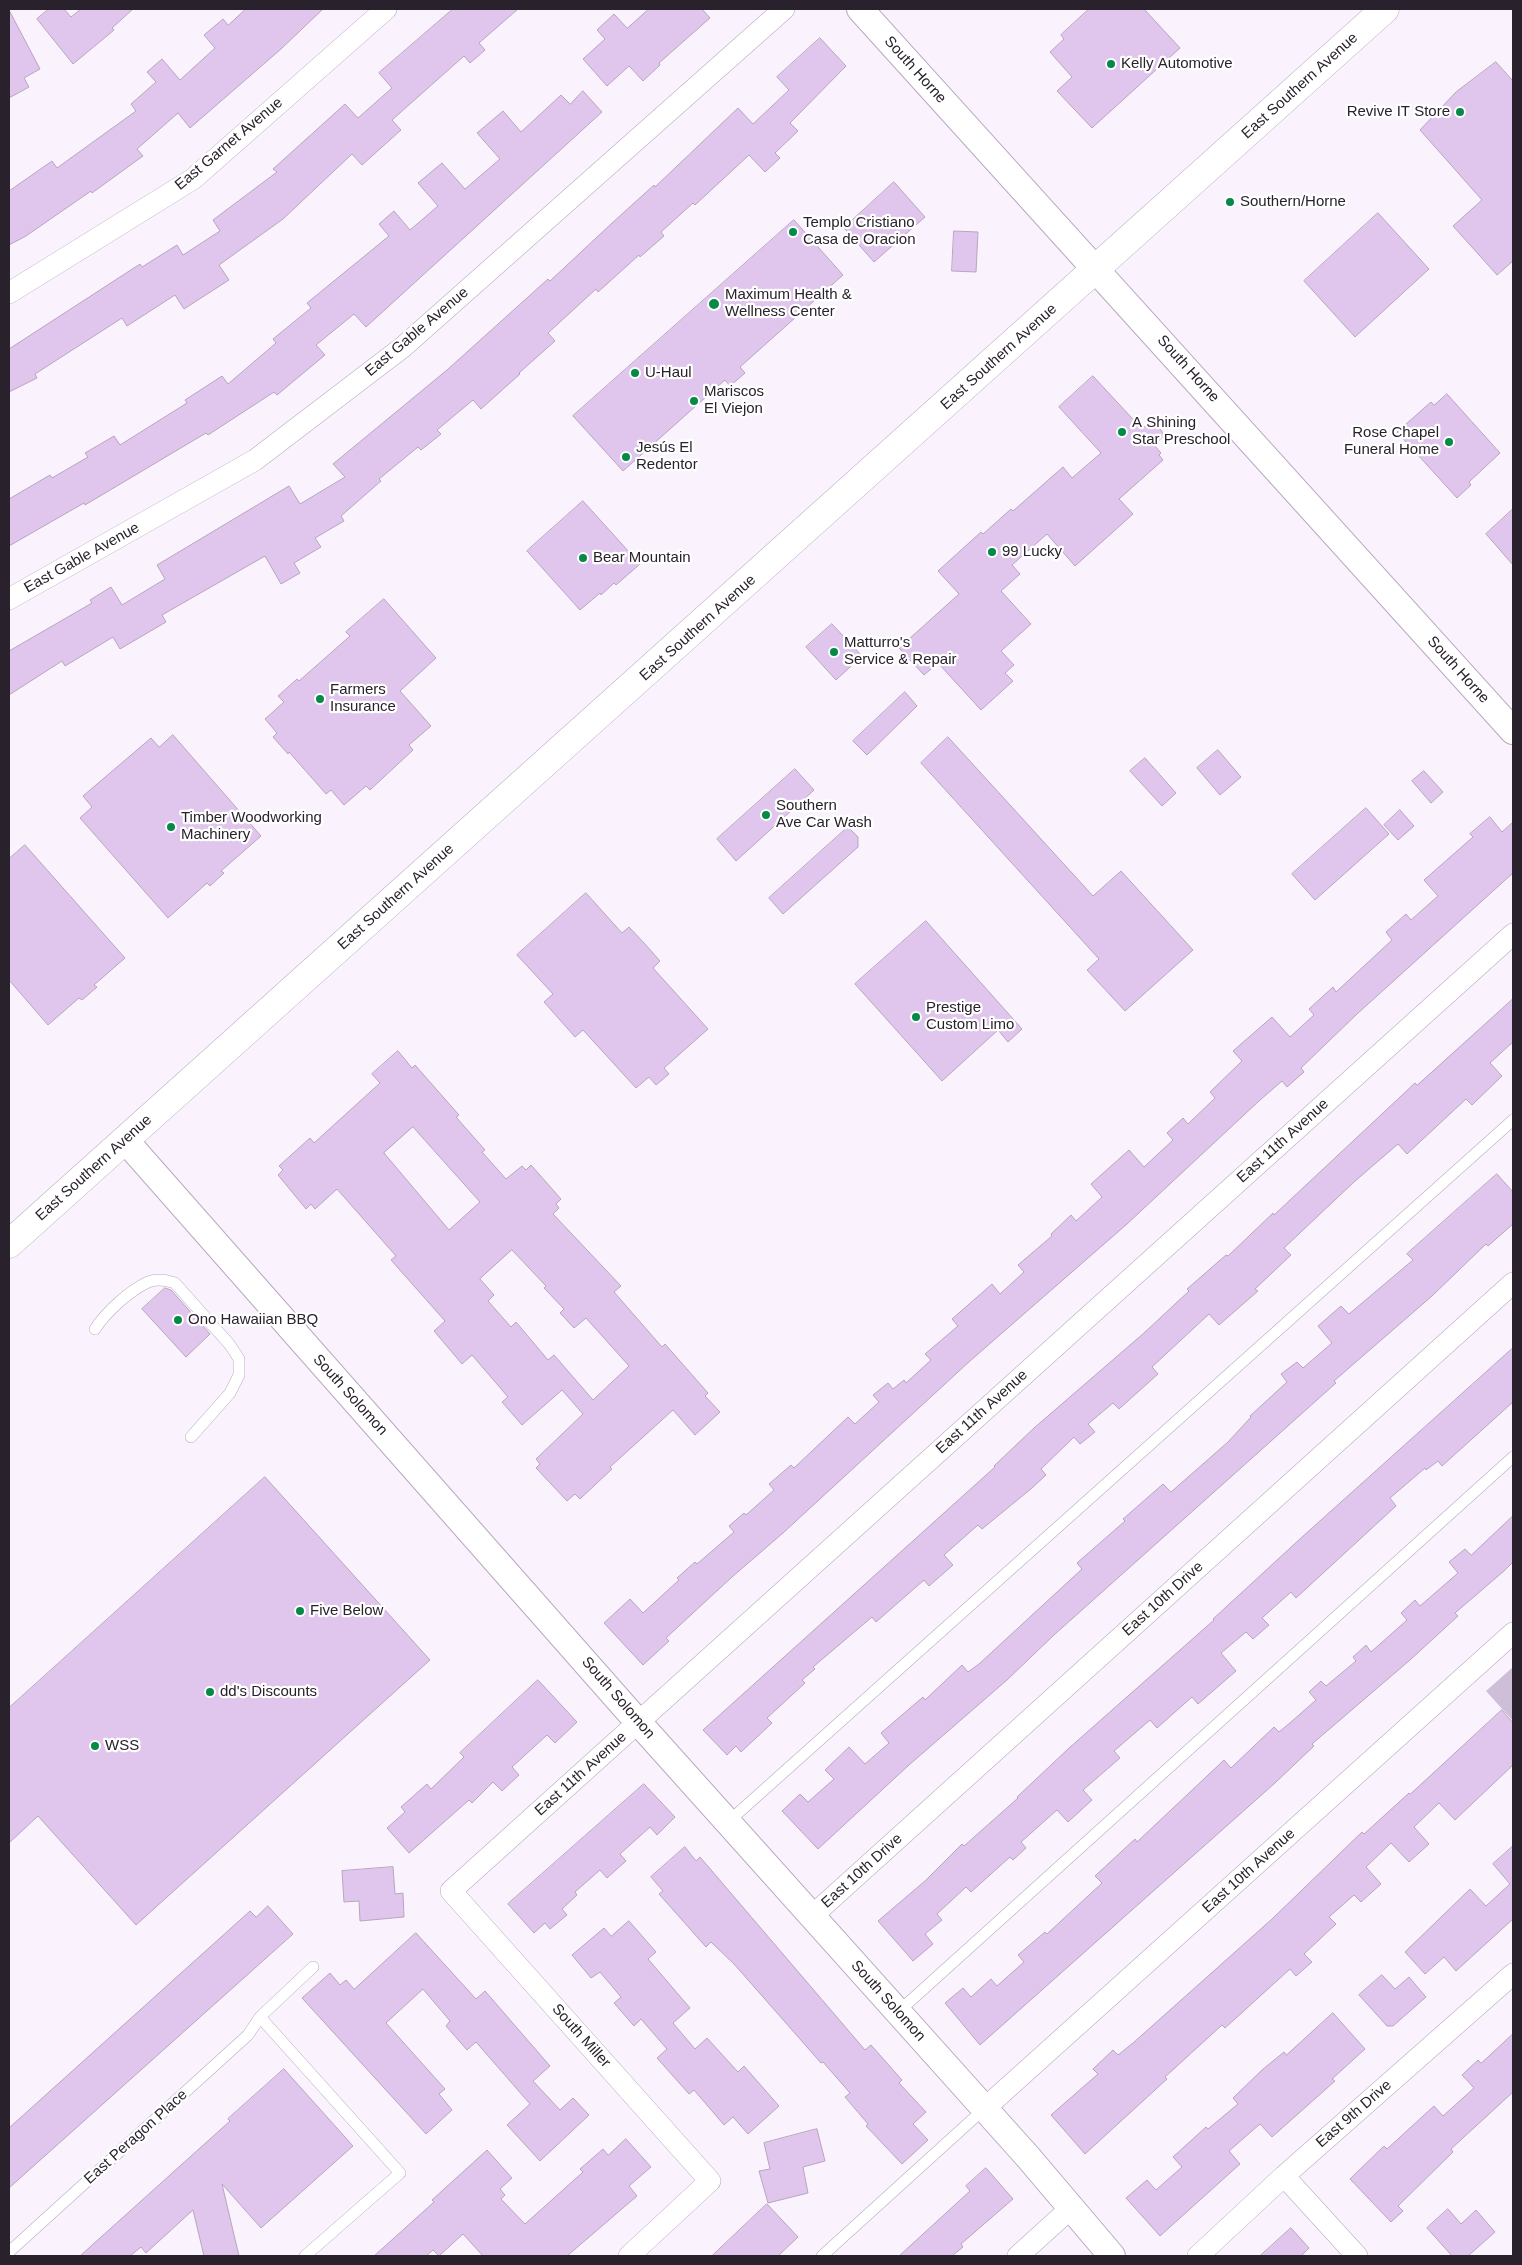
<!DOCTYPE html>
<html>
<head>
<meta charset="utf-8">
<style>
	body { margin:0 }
	#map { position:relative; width:1522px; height:2265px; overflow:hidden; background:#faf3fe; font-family:Arial,sans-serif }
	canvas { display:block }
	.frame { position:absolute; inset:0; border:10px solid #29222c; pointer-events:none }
</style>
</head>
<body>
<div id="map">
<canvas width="1522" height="2265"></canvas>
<div class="frame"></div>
</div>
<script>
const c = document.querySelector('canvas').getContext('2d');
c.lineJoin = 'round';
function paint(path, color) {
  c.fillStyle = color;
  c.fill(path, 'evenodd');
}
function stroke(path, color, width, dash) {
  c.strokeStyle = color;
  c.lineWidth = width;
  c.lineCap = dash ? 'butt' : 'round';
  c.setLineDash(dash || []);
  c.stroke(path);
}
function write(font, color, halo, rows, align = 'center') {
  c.font = font + ' Arial,sans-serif';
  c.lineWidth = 4.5;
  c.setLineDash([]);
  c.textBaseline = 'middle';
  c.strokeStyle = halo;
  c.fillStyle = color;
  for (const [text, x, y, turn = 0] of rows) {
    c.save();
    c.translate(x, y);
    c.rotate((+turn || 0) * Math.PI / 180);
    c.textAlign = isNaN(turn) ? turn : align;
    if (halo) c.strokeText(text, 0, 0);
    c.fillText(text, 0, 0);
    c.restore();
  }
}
paint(new Path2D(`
	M1513,1667V1721L1486,1691Z`), '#cebed7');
const building = new Path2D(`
	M49,9H64L71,17L81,9H133L112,28L114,30L73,64L37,19Z
	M246,9H323L281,49L190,128L178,113L137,149L143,156L92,193L91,191L26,236L9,245V191L52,161L57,168L136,111L131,104L156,82L147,72L162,59L180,80L215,48L204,35L223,19L228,25Z
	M453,9H518L479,43L485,50L470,63L464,56L392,120L401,130L362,165L352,154L283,219L219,265L229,280L184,309L175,295L127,326L122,318L35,374L37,378L9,392V349L140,264L142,267L177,245L183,255L220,231L213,220L277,172L273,169L345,104L358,118L392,88L379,73Z
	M649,9H702L710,18L659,63L660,65L643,81L629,66L607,86L583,59L605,39L597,30L614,14L627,28Z
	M1089,9H1144L1180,48L1092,128L1057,91L1072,77L1050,52L1064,39L1061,35Z
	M9,10L40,69L24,78L29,87L9,98Z
	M820,38L846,66L790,123L798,131L775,153L780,158L765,172L749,155L695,205L693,203L661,232L664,236L640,257L639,255L598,292L596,289L548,333L555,341L519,373L520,374L481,409L473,400L437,430L441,434L421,450L418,447L379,479L381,481L341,516L344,521L315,538L321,547L294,563L300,573L281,584L265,556L162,615L166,622L120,649L113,637L65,666L62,661L9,695V651L92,603L90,600L111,587L122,605L165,579L157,565L289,486L300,504L345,477L333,464L447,370L548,279L550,281L611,224L654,185L655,187L738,108L753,124L789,90L777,77Z
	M1496,62L1513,81V261L1497,275L1453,226L1482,200L1420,130L1456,92Z
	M583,91L602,112L366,327L354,314L316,345L325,355L277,395L274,392L208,435L206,433L85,505L84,503L9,546V499L50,475L52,478L88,457L85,453L114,436L120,445L187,403L185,400L222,376L228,384L276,343L273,339L311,308L307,303L389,236L379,224L394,211L410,230L438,206L418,183L442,163L465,189L500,159L477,133L503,111L521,132L561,95L570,104Z
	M894,182L925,217L874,262L844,228Z
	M1378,213L1429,269L1355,337L1304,281Z
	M794,220L843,275L740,367L745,373L730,386L725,380L623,471L573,416Z
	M954,231L978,232L976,272L952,271Z
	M1093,376L1142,429L1152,420L1165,435L1154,445L1161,453L1159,455L1163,460L1119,499L1133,514L1075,566L1047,534L1012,565L1020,574L1001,591L1031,624L1001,651L1014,665L1005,673L1013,681L981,710L938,663L924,675L899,648L959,594L938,571L981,532L983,534L1011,509L1013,511L1063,467L1072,478L1101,453L1059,407Z
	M1447,394L1500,453L1469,482L1471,485L1457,498L1397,432L1431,402L1434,405Z
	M583,501L640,564L616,585L614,583L601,595L600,593L580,610L527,551Z
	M1513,509V565L1486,534Z
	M384,599L436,658L400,691L431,726L409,745L413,750L370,790L366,786L344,805L331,790L326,794L289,752L288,754L273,737L277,733L265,719L284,702L278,696L297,679L299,681L350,636L346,632Z
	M832,624L862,656L836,680L806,647Z
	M905,692L917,706L867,755L853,741Z
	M173,735L261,836L221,871L224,873L210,886L207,883L168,918L80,818L92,807L83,796L151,738L159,747Z
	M948,737L1093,896L1121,871L1193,950L1125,1011L1087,970L1099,959L921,763Z
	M1218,750L1241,777L1220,795L1197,768Z
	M1145,758L1176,793L1162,806L1130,771Z
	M795,769L814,790L736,861L717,839Z
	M1424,771L1443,792L1431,803L1412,781Z
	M1366,808L1389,834L1315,900L1292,874Z
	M1400,810L1414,826L1398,840L1384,825Z
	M1490,817L1502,832L1513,822V873L1357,1014L1301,1068L1304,1072L1287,1087L1282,1081L1259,1101L1127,1224L970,1361L783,1533L732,1577L666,1638L669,1641L643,1665L604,1623L630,1599L643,1613L679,1580L677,1578L695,1562L697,1564L734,1532L729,1526L744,1513L746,1515L774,1490L769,1484L791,1465L794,1468L848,1417L855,1424L879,1402L873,1395L888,1383L893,1389L904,1380L906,1383L931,1360L925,1354L958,1326L952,1319L992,1284L1000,1294L1024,1272L1018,1265L1052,1236L1051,1234L1071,1215L1076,1221L1102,1197L1091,1184L1129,1150L1144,1167L1173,1140L1167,1133L1183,1118L1188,1124L1215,1098L1210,1092L1242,1061L1233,1051L1272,1017L1290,1037L1314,1015L1309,1009L1333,987L1336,992L1392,940L1386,932L1406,914L1411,920L1438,896L1424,880L1473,837L1470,834Z
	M848,827L858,837V847L783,914L769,898Z
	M25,845L125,958L94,985L97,987L82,1000L79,998L48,1025L9,980V859Z
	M586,893L622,933L629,927L645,944L660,961L653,968L708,1029L664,1068L669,1074L656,1085L649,1077L636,1088L583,1030L575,1037L544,1002L553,994L517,955Z
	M926,921L1022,1029L1008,1042L998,1030L942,1081L855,984Z
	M1513,999V1042L1490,1063L1502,1076L1472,1105L1466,1099L1407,1154L1398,1144L1354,1182L1284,1248L1291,1255L1255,1289L1258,1291L1219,1325L1209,1314L1152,1367L1158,1374L1119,1409L1113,1403L1088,1424L1095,1432L1080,1444L1074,1437L1041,1469L1046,1475L1032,1488L982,1529L978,1525L944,1555L953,1565L929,1586L924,1580L876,1622L872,1617L813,1667L815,1669L802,1680L805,1683L767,1718L772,1723L741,1752L736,1746L727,1755L703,1730L995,1467L994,1466L1034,1428L1144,1333L1189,1291L1187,1289L1226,1255L1228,1256L1273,1213L1274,1215L1415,1083L1417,1085Z
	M398,1051L412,1068L415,1065L459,1115L456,1117L485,1150L482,1152L506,1179L522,1166L526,1170L531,1165L561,1199L556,1204L559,1208L553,1214L621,1286L614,1292L662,1347L665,1344L708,1393L705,1396L720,1412L695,1435L673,1410L610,1467L612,1469L580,1499L575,1494L567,1501L536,1468L540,1464L536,1459L583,1414L562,1390L522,1425L502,1402L508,1397L472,1355L462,1364L434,1331L445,1321L391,1260L396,1256L337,1189L315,1209L311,1204L306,1209L278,1175L283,1170L279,1166L310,1138L314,1143L380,1083L372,1074ZM413,1127L480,1202L449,1230L384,1153ZM512,1250L546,1286L544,1288L564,1309L560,1313L574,1328L586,1318L629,1366L593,1400L554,1355L548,1360L516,1322L511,1327L488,1301L494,1295L480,1279Z
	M1497,1174L1513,1192V1224L1488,1246L1486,1244L1432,1296L1334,1381L1336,1383L1054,1635L1007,1680L909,1765L818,1849L782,1811L800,1794L808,1802L834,1779L825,1770L849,1747L865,1764L889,1743L881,1733L923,1697L925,1700L962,1665L968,1672L979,1664L1082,1569L1077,1563L1125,1521L1123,1519L1163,1484L1171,1492L1228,1442L1251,1417L1250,1416L1287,1382L1281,1374L1297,1362L1303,1368L1332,1343L1318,1326L1341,1306L1349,1314L1413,1260L1407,1254Z
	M165,1288L171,1290L210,1334L186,1357L142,1309Z
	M1513,1348V1402L1442,1466L1438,1461L1426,1470L1425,1468L1390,1498L1396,1506L1296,1598L1291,1592L1262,1618L1269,1625L1253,1639L1246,1632L1221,1653L1236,1671L1198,1704L1192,1697L1157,1728L1150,1720L1114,1751L1120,1758L1083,1790L1092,1800L1068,1822L1057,1810L1021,1842L1026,1848L1013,1860L1010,1857L971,1892L966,1887L937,1914L942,1920L925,1934L933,1944L913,1961L878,1921L925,1881L962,1844L964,1846L1018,1798L1017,1797L1068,1749L1214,1620L1213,1619L1301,1538Z
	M265,1477L430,1660L136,1925L38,1816L9,1843V1708Z
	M1513,1516V1562L1504,1571L1455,1613L1458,1616L1410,1660L1312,1744L1314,1746L1275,1783L980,2045L945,2003L963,1988L971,1997L991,1979L997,1986L1024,1962L1018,1955L1045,1932L1047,1934L1102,1883L1095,1876L1135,1839L1137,1842L1224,1760L1231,1768L1274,1727L1279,1732L1291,1722L1316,1700L1309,1692L1321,1681L1326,1686L1356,1661L1353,1657L1366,1645L1371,1652L1407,1620L1401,1613L1415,1600L1420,1606L1458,1573L1449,1562L1465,1549L1471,1555Z
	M538,1680L577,1722L555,1743L547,1735L512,1767L519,1775L502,1791L493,1782L472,1803L469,1800L409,1853L387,1828L405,1812L401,1807L427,1784L431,1789L464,1757L460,1753Z
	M1502,1710L1513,1723V1765L1455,1820L1439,1803L1414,1827L1429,1844L1409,1862L1391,1843L1366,1867L1381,1884L1361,1902L1354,1895L1329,1917L1336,1924L1304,1954L1312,1962L1296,1976L1290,1969L1225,2028L1222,2025L1165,2077L1167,2079L1085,2154L1051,2115L1098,2074L1093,2069L1113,2050L1118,2055L1133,2043L1272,1919L1362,1832L1364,1834L1409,1793L1410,1794Z
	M644,1784L675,1817L657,1835L650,1827L620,1854L626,1861L607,1878L600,1870L575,1892L577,1895L562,1909L567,1915L550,1929L545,1923L534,1933L508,1904Z
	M1513,1846V1919L1456,1971L1444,1957L1425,1974L1405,1952L1470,1889L1486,1906L1510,1884L1493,1864Z
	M685,1847L696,1861L700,1857L865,2050L871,2045L902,2080L899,2083L926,2112L913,2124L928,2140L902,2164L866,2126L868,2124L845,2097L850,2093L823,2062L821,2063L734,1964L711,1942L706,1947L659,1894L663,1891L651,1877Z
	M393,1867L395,1894L403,1893L404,1917L360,1921L359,1901L344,1902L342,1871Z
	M268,1906L293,1934L9,2188V2128L250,1911L256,1917Z
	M629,1921L656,1952L648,1959L690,2008L673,2023L695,2049L707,2038L738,2072L744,2066L779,2106L748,2134L733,2117L724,2125L694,2090L689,2094L657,2058L667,2049L641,2019L634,2026L614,2003L621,1997L600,1972L591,1978L572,1955L604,1928L611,1936Z
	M416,1933L476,1999L485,1991L550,2066L533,2081L560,2110L573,2098L589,2115L540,2161L507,2125L530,2104L476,2042L467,2050L446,2026L450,2021L423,1989L386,2023L445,2089L439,2094L452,2110L426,2134L302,1998L330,1973L340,1985L346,1980L354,1989Z
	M1382,1975L1395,1989L1409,1977L1426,1997L1393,2026H1387L1359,1995Z
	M1333,2013L1365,2049L1332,2079L1335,2081L1272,2137L1260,2124L1229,2151L1240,2164L1160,2236L1126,2198L1147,2180L1156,2190L1182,2167L1173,2157L1206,2127L1208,2129L1238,2104L1233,2098L1262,2070L1284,2052L1286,2055Z
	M1513,2034V2092L1451,2149L1453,2152L1398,2206L1403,2211L1391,2222L1350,2179L1384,2146L1387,2149L1434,2106L1443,2116L1474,2088L1462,2075L1478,2060L1481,2063Z
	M284,2069L353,2146L261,2228L222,2184L239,2256H204L193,2210L146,2253L141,2247L130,2256H80L230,2121L228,2119Z
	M817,2129L825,2161L803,2167L808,2193L768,2203L759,2171L770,2169L764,2143Z
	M626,2139L651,2167L629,2186L637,2196L567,2256H483L463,2234L439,2256L433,2250L426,2256H374L434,2202L432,2200L487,2150L512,2178L500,2189L505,2195L501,2199L525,2224L583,2172L580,2169L603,2149L608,2155Z
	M986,2168L1013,2199L961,2244L963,2247L952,2256H899L970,2191L966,2186Z
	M767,2204L798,2237L778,2256H712Z
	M1448,2209L1461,2224L1476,2210L1495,2232L1468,2256H1452L1427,2228Z
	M1291,2228L1309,2248L1301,2256H1260Z`);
paint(building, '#e0c5ec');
stroke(building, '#b7a5bf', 1);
const service = new Path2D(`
	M95,1329C106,1312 129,1291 148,1282C157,1278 166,1280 175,1283L230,1345L239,1359V1375L230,1393L191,1437
	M728,1822L1513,1120
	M898,2012L1513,1457
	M260,2017L400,2173L305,2256
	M9,2252L248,2035L260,2017L313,1967
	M822,2256L984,2109`);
const minor = new Path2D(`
	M9,293L193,179L386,9
	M9,599L255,460L403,347L784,9
	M812,1916L1513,1283
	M984,2109L1513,1633
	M1284,2176L1357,2256
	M629,2256L710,2181L451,1891L1513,934
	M1018,2256L1071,2208
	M1198,2256L1284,2176L1513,1974`);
const tertiary = new Path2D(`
	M860,9L1513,731
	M125,1140L638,1722L1028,2157L1112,2256`);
const secondary = new Path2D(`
	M9,1244L1385,9`);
stroke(service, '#baa8c2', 12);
stroke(minor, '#baa8c2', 22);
stroke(tertiary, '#baa8c2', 28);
stroke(secondary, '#baa8c2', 29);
stroke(service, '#fff', 11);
stroke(minor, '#fff', 21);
stroke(tertiary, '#fff', 26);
stroke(secondary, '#fff', 28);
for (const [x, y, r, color] of [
	[1111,64,5,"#048a46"],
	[1460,112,5,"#048a46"],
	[1230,202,5,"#048a46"],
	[793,232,5,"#048a46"],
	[714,304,6,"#048a46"],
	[635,373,5,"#048a46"],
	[694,401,5,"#048a46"],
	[1122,432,5,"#048a46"],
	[1449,442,5,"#048a46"],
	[626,457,5,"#048a46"],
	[992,552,5,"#048a46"],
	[583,558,5,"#048a46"],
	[834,652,5,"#048a46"],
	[320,699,5,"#048a46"],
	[766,815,5,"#048a46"],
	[171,827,5,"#048a46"],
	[916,1017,5,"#048a46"],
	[178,1320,5,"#048a46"],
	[300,1611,5,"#048a46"],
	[210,1692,5,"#048a46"],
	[95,1746,5,"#048a46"]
]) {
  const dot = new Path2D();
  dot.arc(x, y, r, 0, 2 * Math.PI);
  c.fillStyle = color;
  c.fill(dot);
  stroke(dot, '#fff', 2);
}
write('15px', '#29222c', '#fff', [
	["Kelly Automotive",1121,64],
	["Revive IT Store",1450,112,"right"],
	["Southern/Horne",1240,202],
	["Templo Cristiano",803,223],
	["Casa de Oracion",803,240],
	["Maximum Health &",725,295],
	["Wellness Center",725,312],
	["U-Haul",645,373],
	["Mariscos",704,392],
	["El Viejon",704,409],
	["A Shining",1132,423],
	["Star Preschool",1132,440],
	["Rose Chapel",1439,433,"right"],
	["Funeral Home",1439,450,"right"],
	["Jesús El",636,448],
	["Redentor",636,465],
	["99 Lucky",1002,552],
	["Bear Mountain",593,558],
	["Matturro's",844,643],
	["Service & Repair",844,660],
	["Farmers",330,690],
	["Insurance",330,707],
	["Southern",776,806],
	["Ave Car Wash",776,823],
	["Timber Woodworking",181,818],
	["Machinery",181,835],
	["Prestige",926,1008],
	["Custom Limo",926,1025],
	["Ono Hawaiian BBQ",188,1320],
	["Five Below",310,1611],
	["dd's Discounts",220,1692],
	["WSS",105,1746]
], 'left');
write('15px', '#29222c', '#fff', [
	["South Horne",915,70,48],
	["East Southern Avenue",1300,86,-42],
	["East Garnet Avenue",229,144,-40],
	["East Gable Avenue",417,332,-40],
	["East Southern Avenue",999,357,-42],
	["South Horne",1188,369,48],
	["East Gable Avenue",82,558,-29],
	["East Southern Avenue",698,628,-42],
	["South Horne",1458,670,48],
	["East Southern Avenue",396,897,-42],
	["East 11th Avenue",1283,1141,-42],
	["East Southern Avenue",94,1168,-42],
	["South Solomon",350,1395,48],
	["East 11th Avenue",982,1412,-42],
	["East 10th Drive",1163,1599,-42],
	["South Solomon",618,1698,49],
	["East 11th Avenue",581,1774,-42],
	["East 10th Drive",862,1871,-42],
	["East 10th Avenue",1249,1871,-42],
	["South Solomon",888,2001,48],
	["South Miller",581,2036,48],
	["East 9th Drive",1354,2114,-41],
	["East Peragon Place",136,2137,-42]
]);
</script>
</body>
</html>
